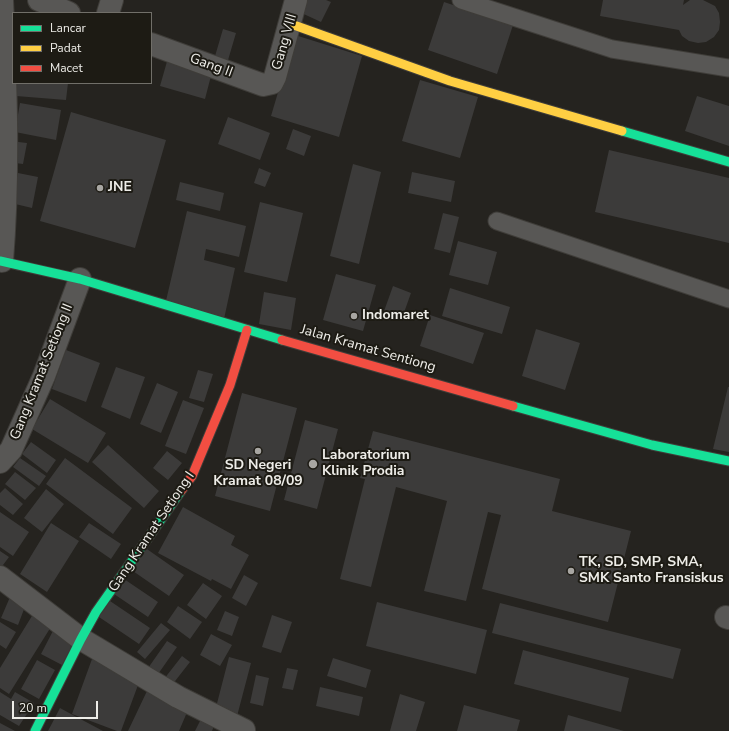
<!DOCTYPE html>
<html>
<head>
<meta charset="utf-8">
<style>
	body { margin:0 }
	#map { position:relative; width:729px; height:731px; overflow:hidden; background:#25231f; font-family:"Nunito Sans",sans-serif }
	canvas { display:block }
	.legend { position:absolute; left:12px; top:12px; width:140px; height:72px; box-sizing:border-box; background:#1d1b14; border:1px solid #716f69; margin:0; padding:5px 7px; list-style:none; font-size:12px; color:#eeede8 }
	.legend li { display:flex; align-items:center; gap:8px; height:20px }
	.legend b { width:20px; border:1px solid #716f69 }
	.scale { position:absolute; left:12px; top:701px; width:86px; height:18px; box-sizing:border-box; border:2px solid #eeede8; border-top:0; padding-left:5px; font-size:12px; line-height:14px; white-space:nowrap; color:#eeede8; -webkit-text-stroke:3px #1d1b14; paint-order:stroke }
</style>
</head>
<body>
<div id="map">
<canvas width="729" height="731"></canvas>
<ul class="legend">
<li><b style="height:5px;background:#16e098"></b>Lancar</li>
<li><b style="height:5px;background:#ffcf43"></b>Padat</li>
<li><b style="height:5px;background:#f24e42"></b>Macet</li>
</ul>
<div class="scale">20 m</div>
</div>
<script>
const c = document.querySelector('canvas').getContext('2d');
c.lineJoin = 'round';
function paint(path, color) {
  c.fillStyle = color;
  c.fill(path, 'evenodd');
}
function stroke(path, color, width, dash) {
  c.strokeStyle = color;
  c.lineWidth = width;
  c.lineCap = dash ? 'butt' : 'round';
  c.setLineDash(dash || []);
  c.stroke(path);
}
function write(font, color, halo, rows, align = 'center') {
  c.font = font + ' "Nunito Sans",sans-serif';
  c.lineWidth = 4;
  c.setLineDash([]);
  c.textBaseline = 'middle';
  c.strokeStyle = halo;
  c.fillStyle = color;
  for (const [text, x, y, turn = 0] of rows) {
    c.save();
    c.translate(x, y);
    c.rotate((+turn || 0) * Math.PI / 180);
    c.textAlign = isNaN(turn) ? turn : align;
    if (halo) c.strokeText(text, 0, 0);
    c.fillText(text, 0, 0);
    c.restore();
  }
}
paint(new Path2D(`
	M300,0H326L331,2L321,22L295,10Z
	M603,0H684L683,5L690,0H703L715,6L719,13L720,22L719,30L714,37L706,42L698,43L689,41L682,36L679,30L600,16Z
	M444,2L513,25L497,74L428,50Z
	M223,29L236,33L226,67L213,63Z
	M295,35L362,56L339,137L271,116Z
	M168,58L212,72L205,99L160,86Z
	M420,80L478,97L460,158L402,141Z
	M17,83H68L66,100L16,96Z
	M697,96L729,106V146L685,131Z
	M20,103L61,110L56,140L15,132Z
	M71,112L166,140L135,248L40,221Z
	M228,117L270,133L260,160L218,144Z
	M293,129L311,136L304,156L286,149Z
	M10,141L27,143L23,164L7,162Z
	M609,150L729,178V243L595,212Z
	M353,164L381,172L359,264L330,256Z
	M259,168L271,173L265,187L254,183Z
	M412,172L455,181L451,202L408,193Z
	M18,173L38,177L32,208L11,203Z
	M180,182L224,193L220,211L176,200Z
	M260,202L303,213L287,282L244,272Z
	M187,211L246,226L239,257L206,249L204,260L235,268L224,319L165,305Z
	M443,213L459,217L450,253L434,249Z
	M458,241L497,252L488,285L449,275Z
	M336,274L376,285L363,331L323,320Z
	M393,286L411,293L401,321L383,314Z
	M450,288L510,307L502,334L442,316Z
	M264,292L296,298L291,330L259,324Z
	M430,315L484,333L473,364L420,346Z
	M536,329L580,343L565,390L522,376Z
	M66,350L100,363L86,402L52,389Z
	M116,367L145,377L130,419L101,407Z
	M198,370L213,374L204,402L189,398Z
	M157,383L178,392L161,433L140,424Z
	M728,387H729V452L713,449Z
	M242,393L297,408L270,511L215,496Z
	M50,399L106,433L88,463L32,429Z
	M183,400L204,408L186,454L165,446Z
	M305,420L338,429L317,509L284,500Z
	M373,431L560,479L552,511L631,531L608,622L482,589L501,515L488,512L466,601L424,591L447,501L396,487L371,587L340,579L365,479L360,478Z
	M31,442L56,460L47,473L22,454Z
	M108,445L159,491L144,508L92,462Z
	M167,451L182,463L168,480L153,468Z
	M20,458L46,476L39,486L13,467Z
	M65,458L132,508L113,534L46,484Z
	M15,472L36,488L25,500L5,484Z
	M5,488L23,504L13,515L0,505V493Z
	M46,489L64,504L42,532L24,518Z
	M183,507L235,536L231,545L249,555L231,589L212,579L211,581L158,553Z
	M0,512L29,532L13,556L0,547Z
	M51,523L79,541L47,592L20,574Z
	M89,523L121,544L111,559L79,537Z
	M144,547L184,575L169,596L130,569Z
	M0,551L9,557L0,569Z
	M244,575L258,583L246,606L232,598Z
	M124,579L158,602L148,617L114,594Z
	M203,583L222,596L206,619L187,605Z
	M10,597L26,604L18,625L1,618Z
	M110,601L150,628L139,644L99,617Z
	M377,602L487,630L476,674L366,646Z
	M500,603L681,649L673,679L492,633Z
	M178,606L202,622L190,639L167,622Z
	M35,611L54,622L9,694L0,688V668Z
	M225,611L239,617L232,636L217,630Z
	M272,615L292,622L281,653L262,647Z
	M0,622L16,632L6,649L0,645Z
	M161,623L170,630L145,659L137,652Z
	M55,627L76,638L62,665L41,654Z
	M211,634L232,645L220,666L200,655Z
	M167,641L177,647L156,677L146,671Z
	M523,650L629,678L621,712L514,684Z
	M182,656L190,662L172,685L164,679Z
	M229,657L251,663L236,720L214,715Z
	M333,658L371,670L366,688L327,676Z
	M92,659L141,677L121,731H117L72,714Z
	M37,660L55,670L39,699L21,689Z
	M287,668L298,670L293,690L282,688Z
	M256,675L269,678L263,706L250,703Z
	M320,687L363,697L359,716L316,706Z
	M147,691L188,710L179,731H128Z
	M0,692L11,699L15,692L34,703L19,726L0,715Z
	M400,694L425,702L416,731H390Z
	M464,705L520,720L517,731H457Z
	M60,708L71,714L103,731H48Z
	M203,715L216,721L212,731H195Z
	M568,715L624,731H564Z
	M0,723L15,731H0Z`), '#3c3b3a');
const lane = new Path2D(`
	M461,0L612,49L729,68
	M497,221L729,299`);
const street = new Path2D(`
	M39,0L69,13
	M108,13L112,0
	M151,44L263,85L272,83L275,77L296,0
	M2,261C9,175 6,87 2,0
	M0,462L11,450L44,376L80,279
	M0,577L81,639L178,697L244,730
	M726,617L729,618`);
const fast = new Path2D(`
	M622,131L729,162
	M0,261L80,279L282,340
	M513,406L652,445L729,461
	M35,731L81,639L96,612L181,491`);
const slow = new Path2D(`
	M291,24L450,81L622,131`);
const jam = new Path2D(`
	M282,340L513,406
	M181,491L192,476L230,385L247,330`);
stroke(lane, '#3f3d39', 19);
stroke(street, '#3f3d39', 24);
stroke(fast, '#3f3d39', 11);
stroke(slow, '#3f3d39', 11);
stroke(jam, '#3f3d39', 11);
stroke(lane, '#585755', 17);
stroke(street, '#585755', 22);
stroke(fast, '#16e098', 9);
stroke(slow, '#ffcf43', 9);
stroke(jam, '#f24e42', 9);
for (const [x, y, r, color] of [
	[100,188,4,"#a8a6a2"],
	[354,316,4,"#a8a6a2"],
	[258,451,4,"#a8a6a2"],
	[313,464,5,"#a8a6a2"],
	[571,571,4,"#a8a6a2"]
]) {
  const dot = new Path2D();
  dot.arc(x, y, r, 0, 2 * Math.PI);
  c.fillStyle = color;
  c.fill(dot);
  stroke(dot, '#1d1b14', 1.5);
}
write('14px', '#eeede8', '#1d1b14', [
	["Gang VIII",285,42,-74],
	["Gang II",211,66,20],
	["Jalan Kramat Sentiong",368,349,16],
	["Gang Kramat Setiong II",42,372,-68],
	["Gang Kramat Setiong I",152,532,-56]
]);
write('bold 14px', '#eeede8', '#1d1b14', [
	["JNE",108,188],
	["Indomaret",362,316],
	["Laboratorium",322,456],
	["Klinik Prodia",322,472],
	["SD Negeri",258,466,"center"],
	["Kramat 08/09",258,482,"center"],
	["TK, SD, SMP, SMA,",579,563],
	["SMK Santo Fransiskus",579,579]
], 'left');
</script>
</body>
</html>
